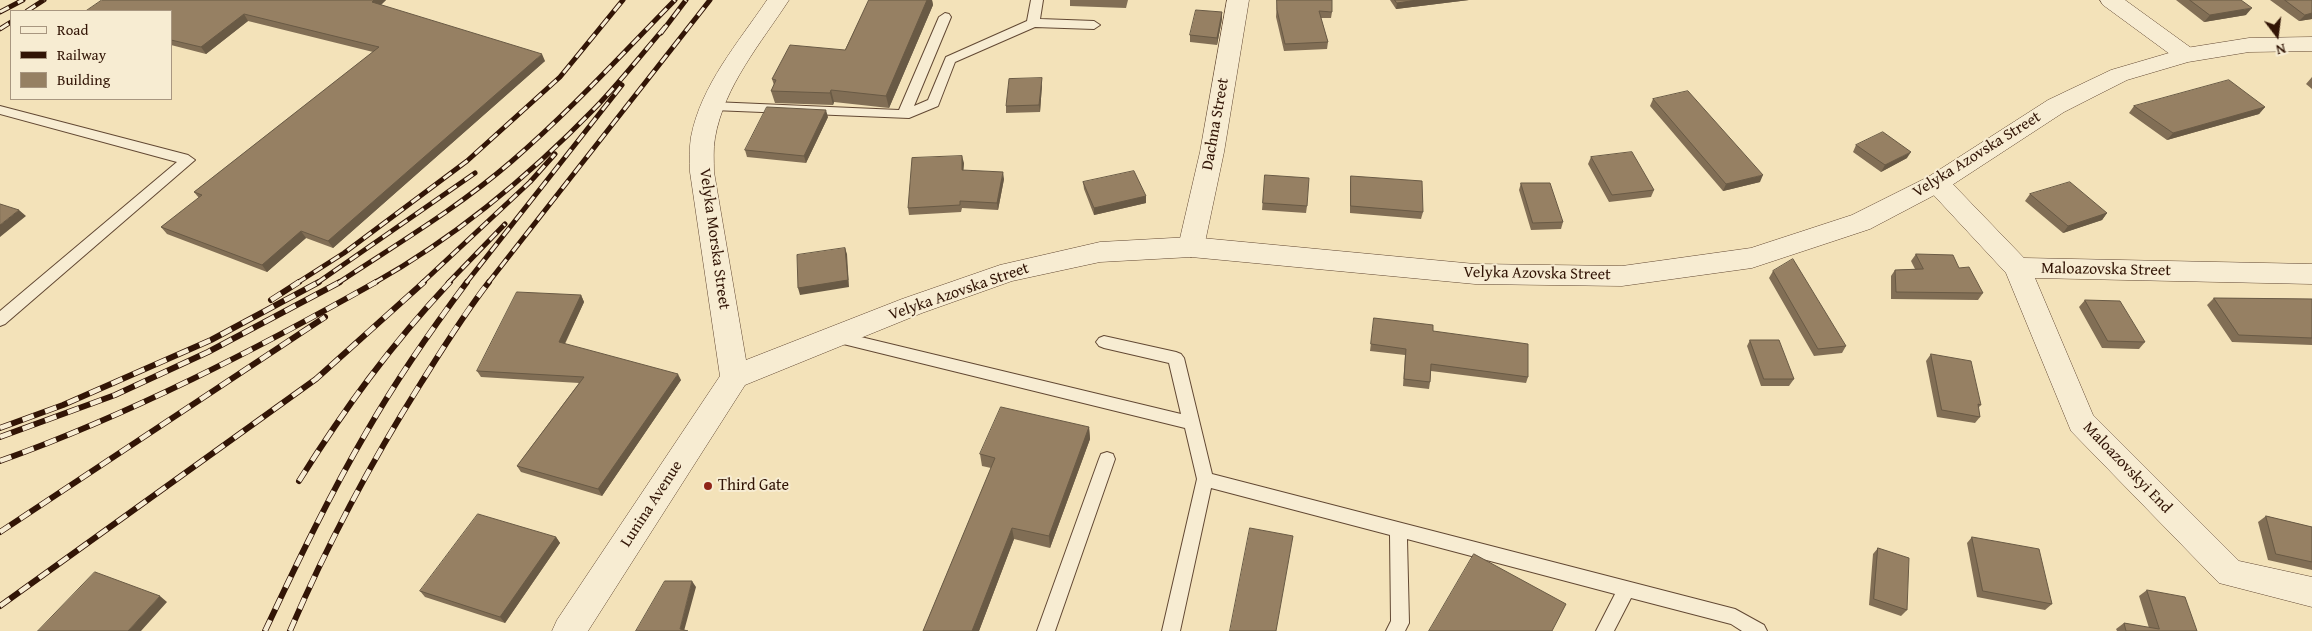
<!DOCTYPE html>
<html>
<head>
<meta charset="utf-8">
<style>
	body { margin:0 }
	#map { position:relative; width:2312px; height:631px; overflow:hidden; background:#f3e2b9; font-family:"Gentium Book Plus",serif }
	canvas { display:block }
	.legend { position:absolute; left:10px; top:10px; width:162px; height:90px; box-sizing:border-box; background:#f7ecd2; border:1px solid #a89680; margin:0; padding:6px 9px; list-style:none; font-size:15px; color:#321506 }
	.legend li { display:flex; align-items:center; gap:10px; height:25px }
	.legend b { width:25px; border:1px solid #a89680 }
	.north { position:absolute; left:2252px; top:10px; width:50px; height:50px; -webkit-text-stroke:4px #f7ecd2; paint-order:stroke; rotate:165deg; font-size:14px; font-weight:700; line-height:20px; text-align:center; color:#321506 }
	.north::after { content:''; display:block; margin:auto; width:18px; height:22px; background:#321506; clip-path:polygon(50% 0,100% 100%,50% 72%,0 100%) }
</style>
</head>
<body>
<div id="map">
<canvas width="2312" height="631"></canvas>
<ul class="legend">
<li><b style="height:6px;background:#f7ecd2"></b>Road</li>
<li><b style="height:6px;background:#321506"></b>Railway</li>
<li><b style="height:14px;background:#968063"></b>Building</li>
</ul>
<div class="north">N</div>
</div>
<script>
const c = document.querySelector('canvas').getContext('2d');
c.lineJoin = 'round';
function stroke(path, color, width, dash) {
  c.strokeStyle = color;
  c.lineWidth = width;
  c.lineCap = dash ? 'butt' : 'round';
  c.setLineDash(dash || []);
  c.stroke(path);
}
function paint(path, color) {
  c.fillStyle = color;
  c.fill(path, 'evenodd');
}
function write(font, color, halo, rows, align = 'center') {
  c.font = font + ' "Gentium Book Plus",serif';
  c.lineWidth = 4;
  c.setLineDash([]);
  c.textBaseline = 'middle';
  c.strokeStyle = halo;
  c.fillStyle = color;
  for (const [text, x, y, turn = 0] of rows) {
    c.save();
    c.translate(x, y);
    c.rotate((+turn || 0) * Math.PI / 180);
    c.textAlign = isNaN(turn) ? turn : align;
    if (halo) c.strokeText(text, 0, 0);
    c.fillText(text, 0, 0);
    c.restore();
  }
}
const service = new Path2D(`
	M1031,0H1043L1040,19L1094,21L1100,25L1094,29L1035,27L955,62L938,106L909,118L713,110L707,106L713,102L899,110L939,17L945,13L949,14L951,17L914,106L928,100L946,57L1027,21Z
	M0,106L188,155L195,160L5,324L0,326V311L177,162L0,114Z
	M836,331L1181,414L1169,363L1104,348L1099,346L1096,342L1099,338L1104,336L1176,352L1181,354L1184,358L1212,474L1735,609L1764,625L1767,631H1742L1731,624L1631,598L1614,631H1596L1615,594L1407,539L1409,623L1405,631H1386L1391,621L1390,535L1211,488L1180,631H1162L1197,479L1185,428L831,341L828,337L831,333Z
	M1107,452L1113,454L1115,459L1055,631H1037L1099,459L1101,454Z`);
const minor = new Path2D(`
	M1227,0H1249L1224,152L1204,247L1200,254L1191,257L1182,254L1178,247L1200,152Z
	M2100,0H2125L2194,50L2197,55L2194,60L2186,62L2178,60L2103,5Z
	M1937,174L1946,177L2024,258L2312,264V284L2035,278L2093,415L2239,561L2312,577V607L2219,583L2071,431L2006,273L1928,189L1924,183L1928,177Z`);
const tertiary = new Path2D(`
	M767,0H789C761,43 724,86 715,138C713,149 714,161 714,172L746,360L902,299L1000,265L1100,242L1191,237L1475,264L1622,266L1751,248L1852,215L1928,177L2048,100L2111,70L2186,48L2249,38L2312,37V51L2249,52L2188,62L2127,80L2064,112L1946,189L1870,229L1752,268L1622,286L1475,284L1191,257L1100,262L1012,281L922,313L745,385L588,631H552L557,620L720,376L690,172C690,161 689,149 691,137C701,85 738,43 767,0Z`);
stroke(service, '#624833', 2);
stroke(minor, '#624833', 1);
stroke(tertiary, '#624833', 1);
paint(service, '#f7ecd2');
paint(minor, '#f7ecd2');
paint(tertiary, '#f7ecd2');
const railFar1 = new Path2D(`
	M27,11L44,0
	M0,12L23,0
	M0,29L11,22
	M661,33L686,0
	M297,283L344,253L467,161L560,77L623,0
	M317,283L475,173
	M338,283C397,244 459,207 512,161C570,111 622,54 675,0
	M374,283C456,237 530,175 596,107C620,82 642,54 665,27
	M422,283L530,182L555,154
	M448,283L505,224
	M466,283L622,85
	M488,283L710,0`);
const rail = new Path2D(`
	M271,300L299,282
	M0,428L63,405L211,340L319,282
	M0,437L115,395L208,352L340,282
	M0,461C131,414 255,350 376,282
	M299,481C345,408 390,346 450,282
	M0,532L325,317
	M0,606L316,379L424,282
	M265,631C297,563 329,496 367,431C397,379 431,330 467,282
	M290,631C327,545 371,462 421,383C443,348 464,314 489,282`);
stroke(railFar1, '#321506', 5);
stroke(rail, '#321506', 6);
stroke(railFar1, '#f7ecd2', 3, [10]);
stroke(rail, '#f7ecd2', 4.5, [12]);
paint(new Path2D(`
	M102,0H386L381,5L545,61L333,248L306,238L267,272L167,234L161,227L199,198L194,192L373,52L248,21L206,54L171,45V11Z
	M869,0H932L933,5L889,108L834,102L833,105L775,103L771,91L774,85L772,79L845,50Z
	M1070,0H1128L1126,8L1070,6Z
	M1277,0L1332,12L1331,18H1321L1328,42L1327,49L1284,51L1276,17Z
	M1390,0H1469L1396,9Z
	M2176,0H2241L2246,15L2204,22Z
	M2270,0H2312V19L2299,21Z
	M1222,12V19L1217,45L1190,42V35Z
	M2312,77V89L2306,84Z
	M1042,85L1040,112L1006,113V106Z
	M1653,99L1760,182L1723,191L1650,106Z
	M2134,106L2265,107L2259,114L2167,140L2129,113Z
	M828,117L806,163L747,157L745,150Z
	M1856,145L1907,158L1881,172L1853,152Z
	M1591,157L1654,190L1651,197L1609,202L1588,164Z
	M964,163L963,170L1004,179L998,210L962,208L961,212L909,215L908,208Z
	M1265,175L1307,206L1306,213L1262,210Z
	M1351,176L1423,212L1421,219L1350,213V183Z
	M1083,182L1146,196V203L1094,215L1084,189Z
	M1521,183L1563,222L1561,229L1531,230L1519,190Z
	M2030,194L2107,213L2102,220L2063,233L2025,201Z
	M1916,254L1959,268L1983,293L1978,300L1891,299V276L1895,270L1915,269L1911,261Z
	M1773,271L1846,346L1842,353L1814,356L1769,278Z
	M581,295L584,302L565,344L681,380L602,496L521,472L517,466L579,383L481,377L477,371Z
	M2214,298L2312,299V345L2232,342L2207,305Z
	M2085,300L2145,342L2139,349L2102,348L2079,307Z
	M1374,318L1433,331L1528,377L1526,383L1431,371L1430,382L1429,389L1403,386L1405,355L1370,351Z
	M1750,340L1794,379L1789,386H1761L1747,346Z
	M1931,354L1981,405L1978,408L1980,417L1975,423L1937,417L1926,361Z
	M1089,427L1090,439L1050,548L1014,539L979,631H923L991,468L982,466L980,454Z
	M2266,516L2312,527V570L2268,560L2258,522Z
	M556,537L560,543L505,623L425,597L420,591Z
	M1972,537L2052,604L2045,610L1977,597L1967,543Z
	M1878,548L1907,610L1901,616L1869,605L1873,554Z
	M2147,590L2197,631H2117L2116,629L2124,623L2149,628L2139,596Z`), '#816e55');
paint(new Path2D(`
	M374,0H386L376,9L372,2Z
	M927,0H932L933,5L889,108L886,96Z
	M1417,0H1469L1396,9L1397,3Z
	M2252,8L2246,15L2204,22L2210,15Z
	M1222,12V19L1217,45V38Z
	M2312,13V19L2299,21L2305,15Z
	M244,14L248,21L206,54L201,47Z
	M542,54L545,61L333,248L328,241Z
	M1042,78V85L1040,112L1039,105Z
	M831,90L834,102L833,105L830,93Z
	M2265,107L2259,114L2167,140L2173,133Z
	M826,110L828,117L806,163L804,156Z
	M1911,152L1907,158L1881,172L1885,165Z
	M962,156L964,163L963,177L962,170Z
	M1003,172L1004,179L998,210L997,203Z
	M1763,175L1760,182L1723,191L1726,184Z
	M1146,196V203L1094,215V208Z
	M19,210L26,216L0,237V225Z
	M2107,213L2102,220L2063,233L2068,226Z
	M301,231L306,238L267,272L262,265Z
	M845,248L847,254L849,287L800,295L798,288Z
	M581,295L584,302L562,349L559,342Z
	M678,374L681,380L602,496L598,489Z
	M1089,427L1090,439L1050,548L1049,536Z
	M1012,528L1014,539L979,631H972Z
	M556,537L560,543L505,623L500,617Z
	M692,581L696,587L684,631L680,629Z
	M160,596L167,602L141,631H128Z`), '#695a45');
const building = new Path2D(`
	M102,0H374L372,2L542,54L328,241L301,231L262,265L161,227L202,195L194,192L379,47L244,14L201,47L171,40V11H86Z
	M869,0H927L886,96L831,90L830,93L771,91L776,80L772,79L790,45L845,50Z
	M1277,0H1332V12L1319,11L1328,42L1285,44L1277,10Z
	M1395,0H1417L1397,3Z
	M2190,0H2241L2252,8L2210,15Z
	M2285,0H2312V13L2305,15Z
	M1196,10L1222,12L1217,38L1190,35Z
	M1042,78L1039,105L1006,106L1009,79Z
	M2229,80L2265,107L2173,133L2134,106Z
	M1688,91L1763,175L1726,184L1653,99Z
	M767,107L826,110L804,156L745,150Z
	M1883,132L1911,152L1885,165L1856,145Z
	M1632,152L1654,190L1612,195L1591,157Z
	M962,156V170L1003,172L997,203L960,201V205L908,208L912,158Z
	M1134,171L1146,196L1094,208L1083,182Z
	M1265,175L1309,178L1307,206L1263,203Z
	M1351,176L1422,181L1423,212L1351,206Z
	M2070,182L2107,213L2068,226L2030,194Z
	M1521,183H1550L1563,222L1533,223Z
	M0,204L19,210L0,225Z
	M845,248L848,280L798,288L797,255Z
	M1916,254L1953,255L1959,268L1969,267L1983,293L1896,292L1895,270L1923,269Z
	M1793,259L1846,346L1818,349L1773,271Z
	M517,292L581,295L559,342L678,374L598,489L517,466L584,377L477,371Z
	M2214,298L2312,299V338L2239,335Z
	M2085,300L2120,301L2145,342L2108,341Z
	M1374,318L1433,325V331L1528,344V377L1431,364L1430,382L1404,379L1406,349L1371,344Z
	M1750,340H1779L1794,379H1764Z
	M1931,354L1971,361L1981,405L1978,404L1980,417L1942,410Z
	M1001,407L1089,427L1049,536L1012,528L972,631H923L995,458L980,454Z
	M478,514L556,537L500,617L420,591Z
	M2266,516L2312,527V562L2276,554Z
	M1250,528L1293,536L1276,631H1230Z
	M1972,537L2039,549L2052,604L1983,591Z
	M1878,548L1909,558L1907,610L1874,599Z
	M1474,554L1566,604L1552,631H1429Z
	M95,572L160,596L128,631H38Z
	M665,581H692L680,629L688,631H636Z
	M2147,590L2185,597L2197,631H2126L2124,623L2159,629Z`);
paint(building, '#968063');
stroke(building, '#695a45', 1);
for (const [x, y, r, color] of [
	[708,486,5,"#8f2418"]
]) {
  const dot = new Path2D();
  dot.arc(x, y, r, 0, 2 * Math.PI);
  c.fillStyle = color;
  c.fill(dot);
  stroke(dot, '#f7ecd2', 2);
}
write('16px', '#321506', '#f7ecd2', [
	["Dachna Street",1216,124,-80],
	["Velyka Azovska Street",1977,155,-32],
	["Velyka Morska Street",714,239,82],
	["Maloazovska Street",2106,270,1],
	["Velyka Azovska Street",1537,274,1],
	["Velyka Azovska Street",959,292,-19],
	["Maloazovskyi End",2127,468,46],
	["Lunina Avenue",652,504,-57]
]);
write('16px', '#321506', '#f7ecd2', [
	["Third Gate",718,486]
], 'left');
</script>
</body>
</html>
